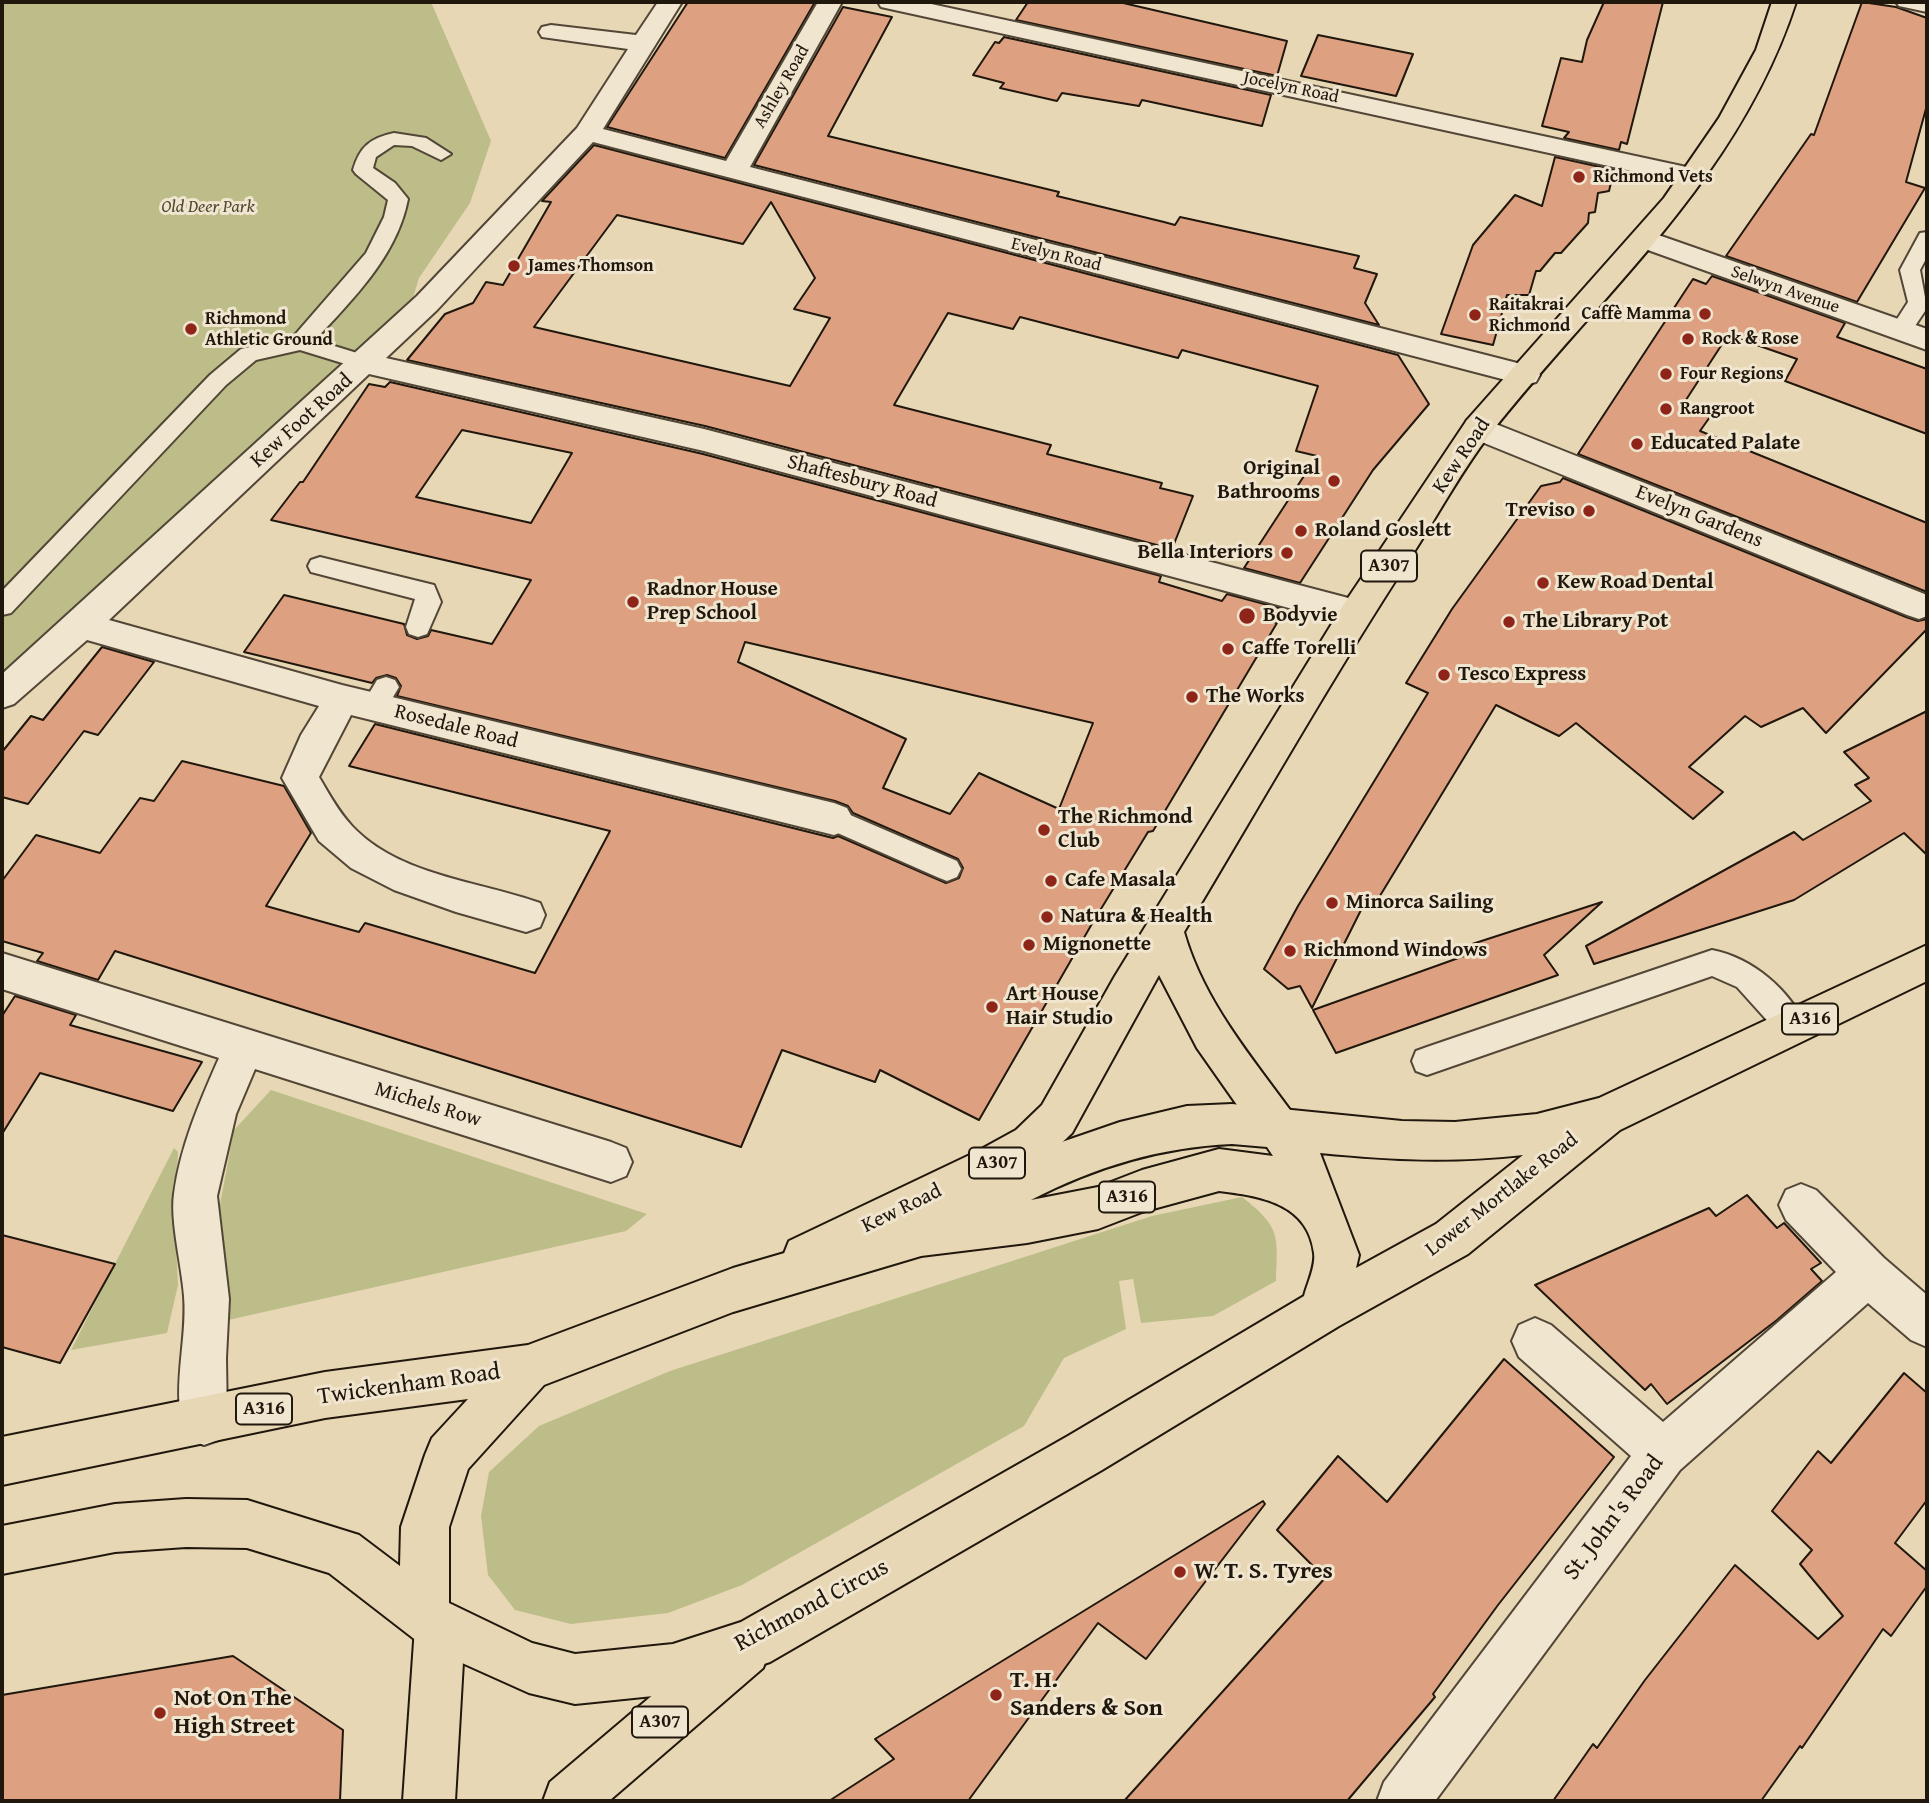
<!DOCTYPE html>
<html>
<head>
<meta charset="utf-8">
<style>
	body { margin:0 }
	#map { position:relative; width:1929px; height:1803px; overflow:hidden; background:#e8d7b5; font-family:"Gentium Book Plus",serif }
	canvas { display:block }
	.frame { position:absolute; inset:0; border:4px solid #20170d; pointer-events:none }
</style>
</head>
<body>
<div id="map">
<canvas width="1929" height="1803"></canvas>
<div class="frame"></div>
</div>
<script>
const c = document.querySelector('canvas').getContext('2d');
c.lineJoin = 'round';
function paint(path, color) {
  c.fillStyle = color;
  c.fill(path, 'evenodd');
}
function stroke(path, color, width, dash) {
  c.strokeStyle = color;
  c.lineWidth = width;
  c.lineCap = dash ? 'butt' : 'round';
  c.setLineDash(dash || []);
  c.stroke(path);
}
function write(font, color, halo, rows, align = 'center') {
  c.font = font + ' "Gentium Book Plus",serif';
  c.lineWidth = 6;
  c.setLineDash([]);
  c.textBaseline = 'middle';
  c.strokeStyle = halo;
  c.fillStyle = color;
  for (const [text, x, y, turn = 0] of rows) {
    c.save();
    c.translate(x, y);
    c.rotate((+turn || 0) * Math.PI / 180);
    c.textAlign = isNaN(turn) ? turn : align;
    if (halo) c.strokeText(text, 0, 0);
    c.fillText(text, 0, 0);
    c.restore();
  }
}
paint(new Path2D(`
	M2,2H431L491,141L470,203L419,278L412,301L2,677Z
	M271,1090L647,1214L626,1231L228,1320L217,1220L234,1130Z
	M174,1148L178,1152L175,1223L178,1285L167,1333L71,1350Z
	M1242,1197C1280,1227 1278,1234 1276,1281L1213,1316L1141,1323L1133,1279L1119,1281L1126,1329L1064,1358L1024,1426L742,1585L668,1613L571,1624L515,1610L488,1575L481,1516L489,1472L539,1426L670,1371L1152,1216Z`), '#bcbd89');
const building = new Path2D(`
	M688,2H815L725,158L607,127Z
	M1028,2H1119L1287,41L1277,76L1016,20Z
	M1604,2H1663L1627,144L1621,142L1619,150L1564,138L1569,132L1542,126L1561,58L1582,62L1587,40Z
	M1862,2L1896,7L1927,18V105L1906,182L1925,188L1857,302L1726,256L1811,134L1814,135Z
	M843,7L892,17L828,136L1059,192L1057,196L1164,222L1175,225L1180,217L1359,256L1354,268L1377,274L1365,303L1379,325L754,165Z
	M1318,35L1413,54L1396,96L1301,76Z
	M1004,37L1271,95L1262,126L1142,100L1139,106L1062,93L1057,101L1000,88L1004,83L973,75L995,42L999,43Z
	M594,145L1398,355L1429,404L1373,470L1300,583L1244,568L1317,456L1296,451L1318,386L1182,350L1178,358L1020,317L1013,329L948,313L894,405L1051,445L1047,454L1162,483L1160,488L1193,496L1172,549L705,426L407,360L445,314L473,303L486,282L503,285L551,202L542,201ZM771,202L815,278L794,309L830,318L790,386L534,327L617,215L743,244Z
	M1555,157L1614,170L1609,191L1598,193L1595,212L1589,213L1588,223L1561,253H1555L1540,271H1536L1529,295H1507L1493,345L1441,334L1473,245L1515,195L1542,206Z
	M1712,276L1845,323L1837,337L1927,369V434L1785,381L1797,359L1728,335L1684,403L1712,414L1700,431L1927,523V592L1578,454L1693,279L1706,284Z
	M390,382L703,454L1161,576L1159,582L1222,601L1227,594L1283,609L1274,622L1277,623L1153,831L1148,832L1093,922L979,1120L880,1070L875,1082L782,1050L741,1147L115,951L98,980L37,961L43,953L2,941V881L36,835L100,853L140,798L154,801L182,761L284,786L311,833L266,906L359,932L365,923L535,973L610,831L349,766L375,724L833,838L838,836L946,883L959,878L963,868L958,859L853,813L848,806L835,801L397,696L401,686L396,678L387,675L376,678L372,683L244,652L284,595L404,624L407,635L417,639L428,636L431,630L492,644L531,580L271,520L300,482H303L369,384L385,387ZM462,430L572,453L531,523L416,497ZM745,642L1050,713L1093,723L1059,809L979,773L950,814L883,788L906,739L738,662Z
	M1563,478L1906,617L1918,621L1927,619V629L1826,733L1803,708L1761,727L1745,716L1689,767L1723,792L1693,819L1576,723L1559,736L1496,705L1375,904L1366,900L1312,1008L1300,986L1288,989L1264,969L1298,906L1428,693L1406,683L1452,609L1541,486L1560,482Z
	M102,647L154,662L98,735L84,731L28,804L2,797V752L31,716L43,720Z
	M1927,711V855L1904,833L1794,900L1594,964L1586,946L1794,832L1803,840L1871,801L1855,785L1869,778L1844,752Z
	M1602,902L1544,955L1558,975L1336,1053L1313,1010L1478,951L1466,946Z
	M15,996L76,1015L70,1025L202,1062L173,1111L40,1073L2,1134V1016Z
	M1747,1195L1777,1228L1784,1223L1821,1263L1811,1269L1822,1281L1777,1320L1667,1404L1651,1384L1645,1390L1535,1285L1709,1208L1716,1216Z
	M2,1235L115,1264L60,1363L2,1347Z
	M1504,1359L1614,1457L1498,1605L1433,1694L1435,1697L1347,1801H1124L1325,1578L1277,1530L1338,1456L1387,1502Z
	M1904,1373L1927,1393V1500L1895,1543L1927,1571V1586L1891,1636L1883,1629L1802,1748L1800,1746L1761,1801H1553L1593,1744L1597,1748L1645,1680L1735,1565L1818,1639L1843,1616L1800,1564L1812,1550L1772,1511L1818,1451L1831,1463Z
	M1263,1501L1265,1504L1146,1659L1098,1623L968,1801H829L894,1759L875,1739Z
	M233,1656L343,1730L340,1801H2V1695Z`);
paint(building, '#dda182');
stroke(building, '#20170d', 2);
const service = new Path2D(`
	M1896,2H1927V12L1899,6Z
	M394,133L426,138L451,154L441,160L412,146L394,145L376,157L373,168L395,183L408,199C397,256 353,299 315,340L373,358L376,363L373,368L365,370L300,350L256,360L226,385L11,613L2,615V591L210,375L241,349L293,337L366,253L384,217L388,200L356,174L353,170C360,146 371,138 394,133Z
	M1927,232V257L1920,270L1927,308L1909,335H1893L1890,330L1908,302L1900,270L1920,233Z
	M320,557L434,585L441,602L427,634L418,637L409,634L406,627L415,599L311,572L308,566L311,560Z
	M386,677L395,680L399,687L383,714L374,717L365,714L361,707L377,680Z
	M834,808L957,861L961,869L957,877L947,881L937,877L824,827L820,819L824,811Z
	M1712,950C1753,958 1790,990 1807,1028L1802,1037L1792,1041L1782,1037L1737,987L1712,976L1427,1075L1416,1071L1412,1061L1416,1051L1427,1047Z`);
const minor = new Path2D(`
	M658,2H682L603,129L726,161L818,2H842L750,167L1525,365L1536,368L1540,375L1536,382L1525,385L593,142L437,310L386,358L704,429L1356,600L1368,604L1373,613L1368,622L1356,626L704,451L369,374L109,620L342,685L834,803L847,808L853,819L847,830L834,835L351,715L319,777C329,794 338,811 352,826C399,876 479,881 540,903L545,915L540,927L526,932L456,912L394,890L351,868L319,841L282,778L301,735L319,706L87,640L14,704L2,708V674L417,296L577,128L628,49L542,37L539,32L542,27L551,25L636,35Z
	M878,2H922L1691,168L1701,170L1704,176L1701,182L1691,184L890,9L881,7Z
	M1644,230L1927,329V350L1634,245L1630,239L1634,233Z
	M1478,417L1927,595V616L1919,619L1907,615L1467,436L1463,428L1467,420Z
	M2,953L611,1142L626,1148L632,1162L626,1176L611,1182L255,1069L236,1114L217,1196L229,1299L226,1358L227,1422L221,1439L204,1445L187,1439C169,1394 188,1342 184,1296C182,1267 170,1221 174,1194C180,1147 200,1101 219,1058L2,989Z
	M1801,1184L1816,1190L1884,1258L1927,1295V1347L1911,1340L1868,1303L1680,1470L1435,1801H1377L1384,1782L1631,1456L1519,1357L1512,1341L1519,1325L1535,1318L1551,1325L1663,1422L1836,1272L1786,1220L1779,1205L1786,1190Z`);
const primary = new Path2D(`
	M1772,2H1796C1738,180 1602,292 1490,434C1462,470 1439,513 1414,552C1333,676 1260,805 1184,932C1204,1002 1251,1056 1293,1114L1299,1128L1293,1142L1278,1148L1263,1142L1197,1048L1159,975L1072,1133L1046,1158L821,1271L805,1278L789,1271L783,1256L789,1241L976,1152L1016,1130L1042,1105L1115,976L1344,604L1467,420L1664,198L1719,118L1756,50Z
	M440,1602L458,1609L465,1627L455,1801H403L415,1627L422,1609Z
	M745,1625L763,1632L770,1650L763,1668L609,1801H543L550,1782L727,1632Z`);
const trunk = new Path2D(`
	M1927,945V981L1620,1130L1468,1254L1339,1326L1102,1470L770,1662L673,1694L575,1704L529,1693L422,1645L329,1573L247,1548L186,1547L115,1552L2,1574V1526L115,1504L186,1499L247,1500L359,1535L400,1566L401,1527L425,1455L432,1438L468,1399L325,1418L2,1485V1437L325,1372L528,1345L733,1268L925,1212L927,1208L1059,1143L1120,1122L1187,1106L1232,1104L1402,1121L1455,1122L1537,1114L1599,1098ZM1232,1144L1267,1147L1273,1156L1219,1149L1142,1170L1098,1187L1031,1200C1095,1167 1160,1147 1232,1144ZM1320,1153C1393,1160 1449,1163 1523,1155L1436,1224L1356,1268L1359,1255ZM1219,1191C1260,1196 1308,1203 1314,1253C1316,1266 1307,1284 1304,1296L1068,1436L741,1622L673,1644L575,1654L532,1643L449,1603V1527L468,1469L544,1385L733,1312L921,1256L1027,1243L1098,1229L1142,1212Z`);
stroke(service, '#524737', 4);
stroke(minor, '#524737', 4);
stroke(primary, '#20170d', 4);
stroke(trunk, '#20170d', 4);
paint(service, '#f0e5cf');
paint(minor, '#f0e5cf');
paint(primary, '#e8d7b5');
paint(trunk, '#e8d7b5');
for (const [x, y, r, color] of [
	[1579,177,7,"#8f2418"],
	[514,266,7,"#8f2418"],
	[1705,314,7,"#8f2418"],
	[1475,315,7,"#8f2418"],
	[191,329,7,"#8f2418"],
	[1688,339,7,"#8f2418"],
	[1666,374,7,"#8f2418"],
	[1666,409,7,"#8f2418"],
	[1637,444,7,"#8f2418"],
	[1334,481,7,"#8f2418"],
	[1589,511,7,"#8f2418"],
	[1301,531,7,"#8f2418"],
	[1287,553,7,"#8f2418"],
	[1543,583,7,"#8f2418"],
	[633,602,7,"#8f2418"],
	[1247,616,9,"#8f2418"],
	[1509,622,7,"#8f2418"],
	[1228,649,7,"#8f2418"],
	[1444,675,7,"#8f2418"],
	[1192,697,7,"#8f2418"],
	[1044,830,7,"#8f2418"],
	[1051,881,7,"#8f2418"],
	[1332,903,7,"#8f2418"],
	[1047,917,7,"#8f2418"],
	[1029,945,7,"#8f2418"],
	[1290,951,7,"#8f2418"],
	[992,1007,7,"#8f2418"],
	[1180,1572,7,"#8f2418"],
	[996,1695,7,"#8f2418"],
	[160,1713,7,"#8f2418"]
]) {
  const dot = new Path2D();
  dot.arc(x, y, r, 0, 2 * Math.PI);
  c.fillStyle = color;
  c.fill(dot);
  stroke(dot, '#f0e5cf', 2.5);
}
write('18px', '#20170d', '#f0e5cf', [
	["Ashley Road",782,87,-60],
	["Jocelyn Road",1291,88,12],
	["Evelyn Road",1056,255,14],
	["Selwyn Avenue",1785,290,19]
]);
write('bold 18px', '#20170d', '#f0e5cf', [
	["Richmond Vets",1593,177],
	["James Thomson",528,266],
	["Raitakrai",1489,305],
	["Richmond",1489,326],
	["Caffè Mamma",1691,314,"right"],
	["Richmond",205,319],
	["Athletic Ground",205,340],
	["Rock & Rose",1702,339],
	["Four Regions",1680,374],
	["Rangroot",1680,409]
], 'left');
write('italic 18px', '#4f4932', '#f0e5cf', [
	["Old Deer Park",208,207]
]);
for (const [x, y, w] of [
	[1389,566,56],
	[1810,1019,56],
	[997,1163,56],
	[1127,1197,56],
	[264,1409,56],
	[660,1722,56]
]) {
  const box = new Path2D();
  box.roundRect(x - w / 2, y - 15.5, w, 31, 5);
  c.fillStyle = '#f0e5cf';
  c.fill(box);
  stroke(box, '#20170d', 2);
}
write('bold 19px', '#20170d', null, [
	["A307",1389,566],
	["A316",1810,1019],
	["A307",997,1163],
	["A316",1127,1197],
	["A316",264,1409],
	["A307",660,1722]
]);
write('21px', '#20170d', '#f0e5cf', [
	["Kew Foot Road",302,421,-42],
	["Kew Road",1462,456,-56],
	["Shaftesbury Road",862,482,15],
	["Evelyn Gardens",1699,517,22],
	["Rosedale Road",456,727,14],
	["Michels Row",428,1105,17],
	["Lower Mortlake Road",1502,1195,-38],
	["Kew Road",902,1209,-26]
]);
write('bold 21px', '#20170d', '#f0e5cf', [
	["Educated Palate",1651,444],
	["Original",1320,469,"right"],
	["Bathrooms",1320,493,"right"],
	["Treviso",1575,511,"right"],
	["Roland Goslett",1315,531],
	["Bella Interiors",1273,553,"right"],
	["Kew Road Dental",1557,583],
	["Radnor House",647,590],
	["Prep School",647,614],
	["Bodyvie",1263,616],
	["The Library Pot",1523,622],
	["Caffe Torelli",1242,649],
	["Tesco Express",1458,675],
	["The Works",1206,697],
	["The Richmond",1058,818],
	["Club",1058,842],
	["Cafe Masala",1065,881],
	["Minorca Sailing",1346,903],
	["Natura & Health",1061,917],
	["Mignonette",1043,945],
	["Richmond Windows",1304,951],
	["Art House",1006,995],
	["Hair Studio",1006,1019]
], 'left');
write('24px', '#20170d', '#f0e5cf', [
	["Twickenham Road",409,1385,-8],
	["St. John's Road",1614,1518,-53],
	["Richmond Circus",812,1606,-28]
]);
write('bold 24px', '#20170d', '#f0e5cf', [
	["W. T. S. Tyres",1194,1572],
	["T. H.",1010,1681],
	["Sanders & Son",1010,1709],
	["Not On The",174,1699],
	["High Street",174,1727]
], 'left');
</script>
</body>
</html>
